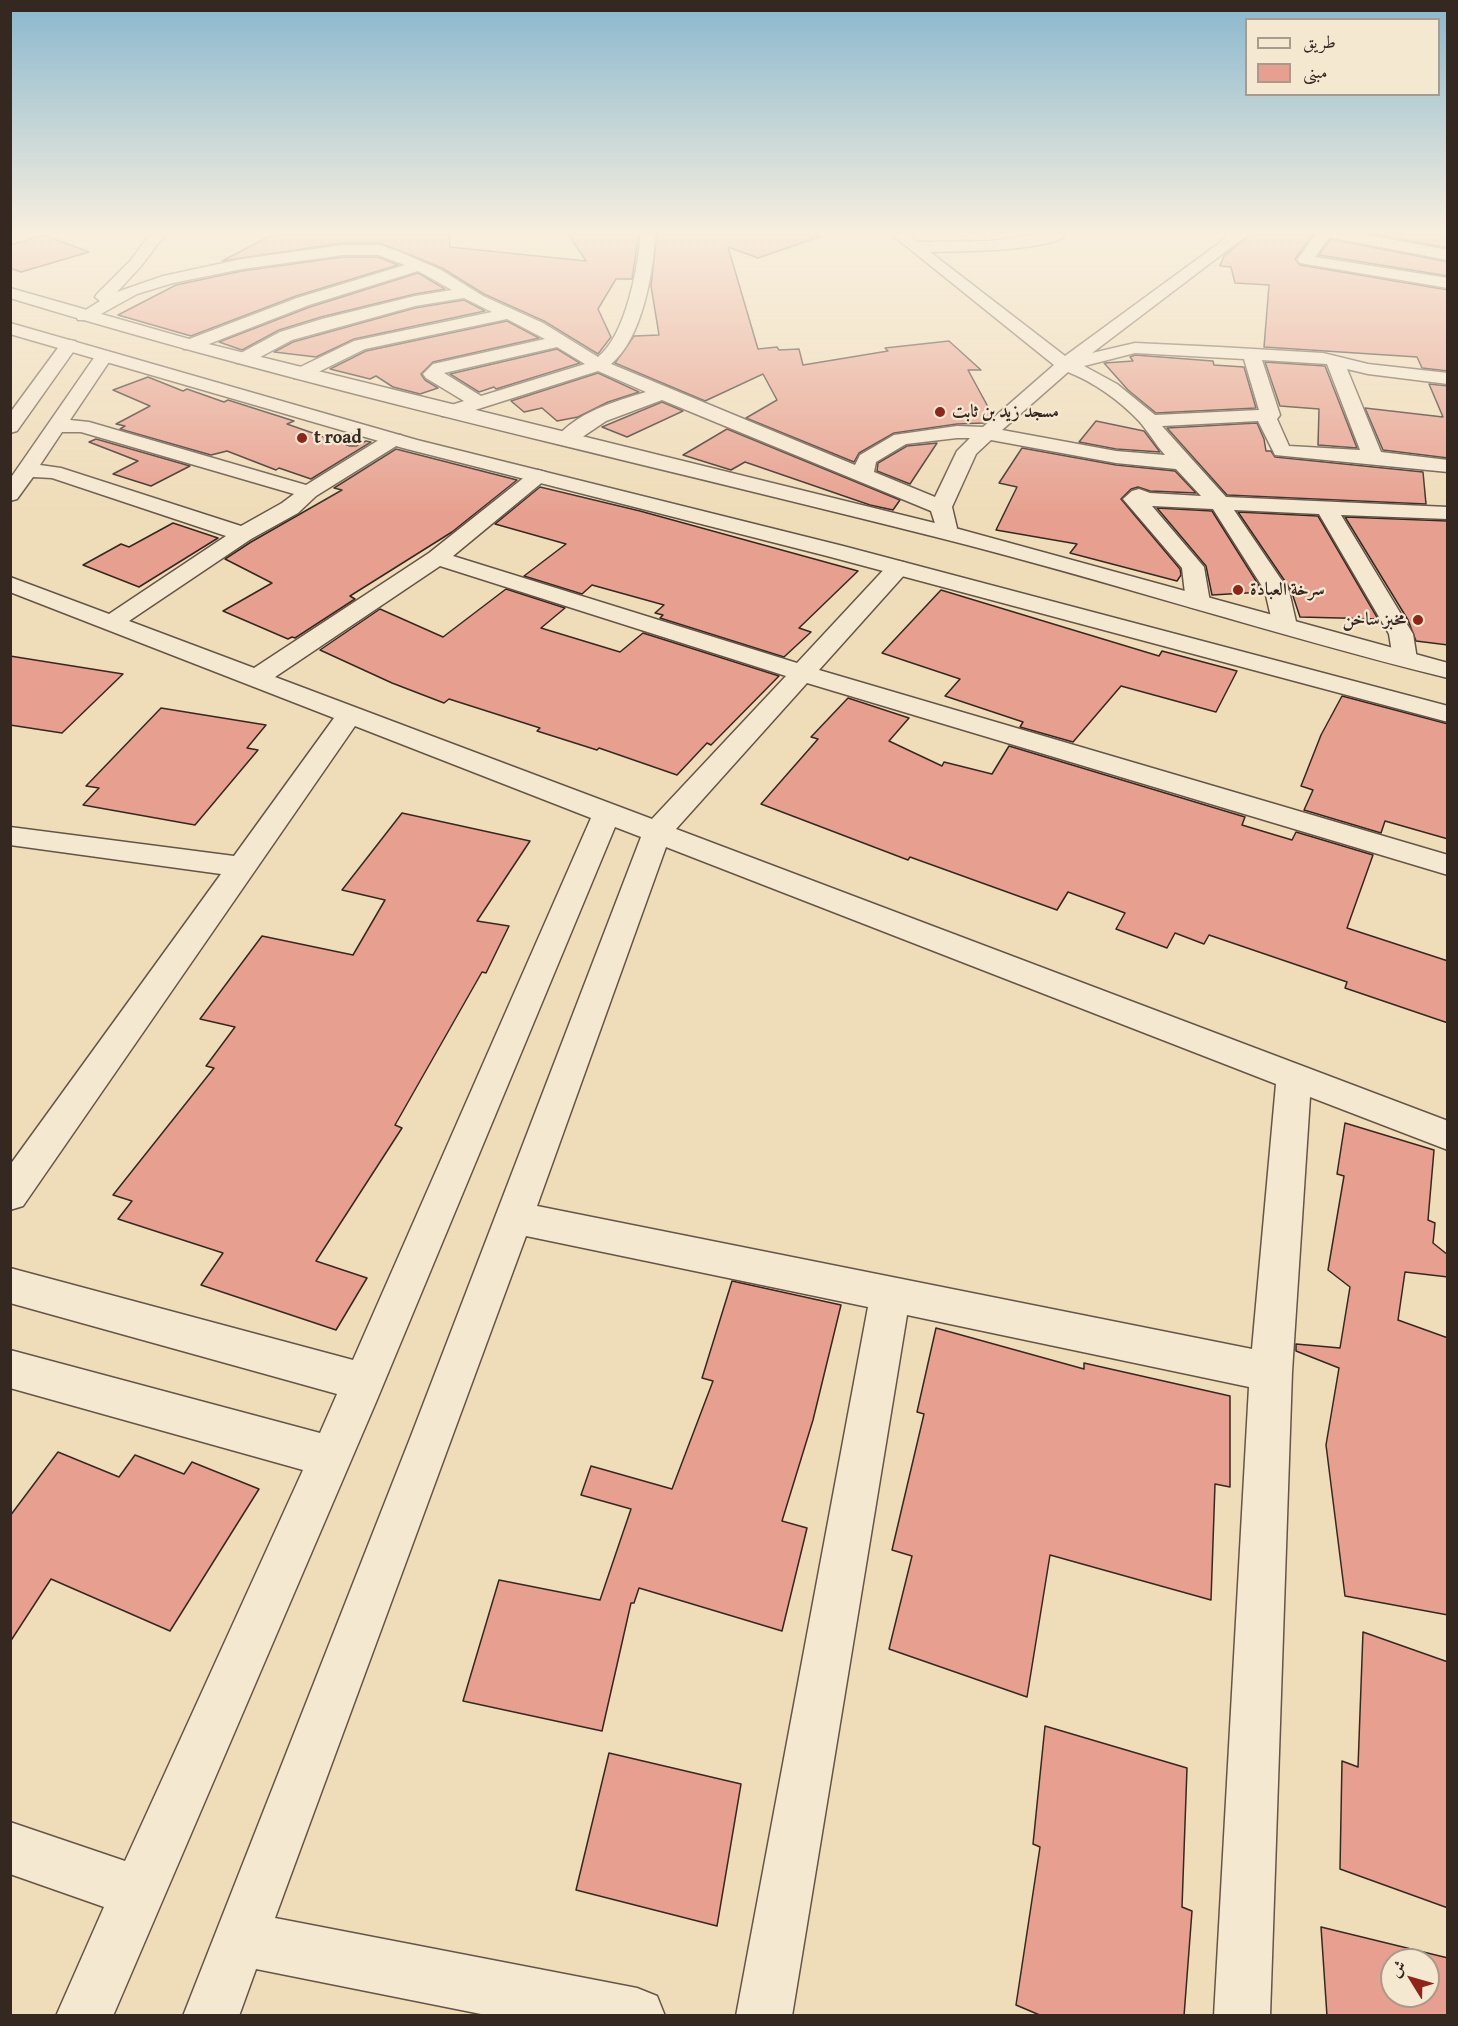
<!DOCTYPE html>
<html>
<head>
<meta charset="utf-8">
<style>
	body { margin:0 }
	#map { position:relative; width:1458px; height:2026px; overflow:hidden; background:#efdcb8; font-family:"Gentium Book Plus",Amiri,serif }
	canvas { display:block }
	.frame { position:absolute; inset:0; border:12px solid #352821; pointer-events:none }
	.legend { position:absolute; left:1245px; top:18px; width:195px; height:78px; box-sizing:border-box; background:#f5e8d1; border:2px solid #a89b8b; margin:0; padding:8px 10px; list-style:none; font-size:18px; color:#352821 }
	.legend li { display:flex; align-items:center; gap:12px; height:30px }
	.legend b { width:30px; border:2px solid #a89b8b }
	.north { position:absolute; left:1380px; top:1948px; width:60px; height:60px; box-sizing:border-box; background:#f5e8d1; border:2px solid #a89b8b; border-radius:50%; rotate:307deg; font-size:16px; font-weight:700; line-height:24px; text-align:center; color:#352821 }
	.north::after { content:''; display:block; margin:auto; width:21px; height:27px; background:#8f2418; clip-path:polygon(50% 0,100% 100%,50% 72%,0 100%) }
</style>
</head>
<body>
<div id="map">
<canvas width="1458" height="2026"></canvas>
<div class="frame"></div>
<ul class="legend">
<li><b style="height:8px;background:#f5e8d1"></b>طريق</li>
<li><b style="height:16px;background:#e79f8f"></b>مبنى</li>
</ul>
<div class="north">ش</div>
</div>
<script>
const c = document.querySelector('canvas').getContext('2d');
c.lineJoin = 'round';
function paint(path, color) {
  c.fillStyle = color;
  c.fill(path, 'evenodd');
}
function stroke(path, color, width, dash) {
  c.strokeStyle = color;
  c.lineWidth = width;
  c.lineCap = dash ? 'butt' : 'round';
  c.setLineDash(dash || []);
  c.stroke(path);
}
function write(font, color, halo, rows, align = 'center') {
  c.font = font + ' "Gentium Book Plus",Amiri,serif';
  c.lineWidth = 4.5;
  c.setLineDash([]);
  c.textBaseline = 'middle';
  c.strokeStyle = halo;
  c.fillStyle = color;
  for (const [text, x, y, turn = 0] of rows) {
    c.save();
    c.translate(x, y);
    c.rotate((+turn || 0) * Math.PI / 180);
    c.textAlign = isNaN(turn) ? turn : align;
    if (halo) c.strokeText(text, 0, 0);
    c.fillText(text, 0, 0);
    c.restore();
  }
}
const building = new Path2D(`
	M276,233H449L450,247L586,261L567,233H639L632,279H616L598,309L611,337L598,354L544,321L484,294L442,268L380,243H343L222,261Z
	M657,233H819V237L758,258L728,247L758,349L777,347L779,350L799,349L803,365L888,351L885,348L949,341L981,370H968L993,416L984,423L957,424L894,433L859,453L854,462L746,418L777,400L763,374L705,401L615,363L634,336L659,335L651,286Z
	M1252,233H1314L1295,259L1300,265L1448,290V371L1422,368L1417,357L1264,347L1269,285L1235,283L1231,267L1220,266L1224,256Z
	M1368,233H1448V248Z
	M44,235L89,252L21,272L10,268V245Z
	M1330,239L1448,262V276L1319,255Z
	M343,257H378L398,265L296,296L191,336L118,315L176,285L242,271Z
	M418,273L445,289L415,294L321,317L279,330L242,350L219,342L310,307Z
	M464,300L485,311L354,339L316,357L274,352L293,342L415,308Z
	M507,321L539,338L433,362L421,374L425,380L438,388L420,394L393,387L376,376L370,379L330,369L366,351Z
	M557,349L580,363L496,389L494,387L479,392L450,374Z
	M1135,355L1213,361L1214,365L1244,367L1256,408L1156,413L1128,390L1104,363L1133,361L1130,357Z
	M1265,362L1325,366L1357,448L1318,445L1319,409L1280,406Z
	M598,373L639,392L608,402L578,417L557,421L542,408L524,412L511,401Z
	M148,377L183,391L187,389L224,402L228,400L294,421L287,424L350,446H356L366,441L371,442L311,479L279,468L276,470L227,451L211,455L120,429L125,426L116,424L150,406L113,390Z
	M1429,384L1448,386V458L1383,450L1365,408L1443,417Z
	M662,402L683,411L627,437L602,427Z
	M1096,421L1144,431L1160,452L1116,449L1079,442Z
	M1257,423L1264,439L1266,451H1271L1275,457L1423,472L1426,504L1227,495L1167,428Z
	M727,429L900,500L893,510L870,505L745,462L731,470L683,455Z
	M96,439L190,466L151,486L113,474L138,461L89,442Z
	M937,443L910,484L877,471L878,463L907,446Z
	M1022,448L1116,465L1175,471L1196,493L1150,491L1138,487L1131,489L1121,499L1180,569L1181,575L1177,581L1070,553L1077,544L996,530L1017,487L999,483Z
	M396,449L517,480L452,532L350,596L355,599L295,638L292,637L288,639L223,611L272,583L225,559L251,542L342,490L334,488Z
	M540,487L640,511L858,571L799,628L811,632L784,657L660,618L663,615L655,613L664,605L592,585L582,594L524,576L566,544L495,524Z
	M1157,508L1212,511L1263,592L1212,595L1206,566Z
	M1238,512L1318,516L1378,619L1300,617L1291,590Z
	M1345,517L1448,521V645L1416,641L1408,620Z
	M173,523L218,538L139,587L83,565L121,544L129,547Z
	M506,589L565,608L541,628L620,652L643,633L779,676L711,745L707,743L677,775L599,748L597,750L537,731L540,728L449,699L444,703L392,683L320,650L380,609L443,637Z
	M941,590L1159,656L1162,651L1237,671L1216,712L1121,686L1073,742L1020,727L1023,722L945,696L960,679L882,653Z
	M10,656L123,674L62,733L10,725Z
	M1342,696L1448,724V839L1385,821L1381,833L1304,810L1313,790L1301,786L1321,735Z
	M848,698L909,718L889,741L942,766L944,762L992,774L1009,746L1245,817L1242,825L1292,840L1296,832L1373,855L1347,928L1448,961V1023L1345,988L1347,982L1209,935L1204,944L1175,933L1167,948L1116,929L1125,913L1068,892L1057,910L910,857L908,860L761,804L818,739L811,737Z
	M161,708L266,725L247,748L258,750L195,825L83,805L99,788L86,786Z
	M402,813L530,841L477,921L509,926L486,973L482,972L395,1125L402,1128L316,1261L367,1278L336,1330L201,1285L223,1253L118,1219L132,1201L113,1195L214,1068L206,1066L235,1027L200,1019L262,936L353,955L385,900L342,890Z
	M1345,1123L1434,1150L1428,1220L1435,1223L1433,1243L1448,1255V1277L1405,1272L1398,1320L1448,1338V1615L1345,1596L1326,1445L1339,1368L1296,1351V1344L1340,1348L1350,1287L1328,1270L1344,1176L1337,1174Z
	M732,1281L841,1305L813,1420L782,1521L807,1528L782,1631L639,1588L634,1603H631L602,1731L463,1701L499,1580L600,1600L631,1509L581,1495L591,1466L672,1489L713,1381L702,1378Z
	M936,1328L1084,1369V1363L1230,1396V1487L1215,1484L1211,1600L1050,1555L1027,1697L889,1649L912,1556L892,1550L924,1414L917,1412Z
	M58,1452L119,1477L135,1455L184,1474L192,1462L259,1489L170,1631L51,1579L10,1642V1516Z
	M1363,1632L1448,1662V1908L1340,1869L1342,1761L1358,1767Z
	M1045,1726L1187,1768L1182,1907L1192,1911L1184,2016H1042L1016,2005L1040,1847L1033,1844Z
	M609,1753L741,1784L717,1926L576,1890Z
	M1321,1927L1448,1958V2016H1327ZM1392,1960H1428V1996H1392Z`);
paint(building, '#e79f8f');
stroke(building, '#352821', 1.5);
const minor = new Path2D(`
	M151,233H166L141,266L117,292L163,276L242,259L343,245H379L398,251L441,270L483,296L543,323L598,357C626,335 638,267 641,233H655C654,271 642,339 611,364L855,465L860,455L894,435L957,426L983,427L1054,365L890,233H906L918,242L991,241L1047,233H1069C1053,252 957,251 930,252L1065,356L1233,233H1250L1092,353L1135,343L1219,347L1323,353L1368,364L1448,373V384L1368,374L1347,369L1381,452L1448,460V472L1275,455L1258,421L1162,426L1226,497L1448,507V519L1341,515L1413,634L1417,659L1414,664L1405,666L1396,664L1393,659L1389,634L1319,514L1234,510L1289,591L1297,626L1293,631L1285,633L1277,631L1273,626L1265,591L1213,509L1152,506L1204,567L1210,602L1206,607L1198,609L1190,607L1186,602L1182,568L1123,499L1132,491L1139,489L1150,493L1201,496L1176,469L1116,463L991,440L976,454L952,507L957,528L954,533L946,535L938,533L931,511L662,400L606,421L572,444H558L555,440C574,413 616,401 646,392L598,371L456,416H442L440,412L442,408L464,401L426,378L423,374L433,364L545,339L507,319L365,349L306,378H294L291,374L294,370L354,341L492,312L464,298L415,306L292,340L249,363H237L234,359L237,355L280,332L322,319L415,296L452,290L418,271L309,305L196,349H184L181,345L184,341L297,298L405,265L378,255H343L242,269L173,283L137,294L90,320H78L76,316L100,301L95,297L97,294L131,260ZM557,347L585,364L481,396L444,373ZM1135,353L1244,359L1259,410L1155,415L1117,384L1084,366ZM1262,360L1327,364L1360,450L1289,446L1277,419L1280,415ZM1068,372C1094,382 1120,401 1139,421C1148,431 1156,445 1165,455L1116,451L1002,430ZM957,438H970L957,451L935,497L874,472L876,462L906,444Z
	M1317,233H1356L1448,250V260L1329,237L1315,257L1448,278V288L1300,263L1297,260Z
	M69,340L75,341L78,345L17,431L10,433V413L63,341Z
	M104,351L110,352L113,356L70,420L89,422L306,485L387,435H401L404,439L401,443L316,496L298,513L251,539L129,621L254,668L429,553L531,472L538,470L545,472L548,476L545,480L453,556L797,663L890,563L898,561L906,563L909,568L906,573L819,670L1448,855V875L807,683L676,829L1448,1121V1150L1310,1097L1292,1372L1270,2016H1214L1249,1387L907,1315L792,2016H736L868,1307L526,1236L275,1918L637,1988L657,1996L665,2016H491L256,1969L239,2016H183L411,1436L641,837L615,827L376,1402L113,2016H56L104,1907L10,1874V1822L125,1861L303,1470L10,1388V1350L320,1433L337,1394L10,1303V1268L353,1360L591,818L355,726L23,1206L10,1210V1165L221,874L10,845V827L234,856L334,718L10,592V577L109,614L226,536L52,478L33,477L17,499L10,501V479L98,352ZM62,432H81L294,494L282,503L241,526L61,468L40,465ZM440,566L786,676L652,819L275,677ZM666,847L1276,1084L1252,1349L537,1206Z`);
const tertiary = new Path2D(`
	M10,288L196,341L955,528L1448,663V678C1276,636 1108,580 936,537C628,459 315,391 10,298Z
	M10,323L417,440L843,546L1448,706V722L827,556L403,448L10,334Z`);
stroke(minor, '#645547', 3);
stroke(tertiary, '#645547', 3);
paint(minor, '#f5e8d1');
paint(tertiary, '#f5e8d1');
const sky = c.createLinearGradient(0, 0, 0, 517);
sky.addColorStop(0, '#89b7ce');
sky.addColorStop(0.45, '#f8efdf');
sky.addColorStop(1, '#f8efdf00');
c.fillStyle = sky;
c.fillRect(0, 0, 1458, 517);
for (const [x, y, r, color] of [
	[940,412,6,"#8f2418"],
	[302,438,6,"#8f2418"],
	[1238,590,6,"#8f2418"],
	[1418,620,6,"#8f2418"]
]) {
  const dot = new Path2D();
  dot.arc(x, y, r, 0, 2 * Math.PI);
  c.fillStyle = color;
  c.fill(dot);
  stroke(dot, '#f5e8d1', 2);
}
write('bold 18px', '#352821', '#f5e8d1', [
	["مسجد زيد بن ثابت",952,412],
	["t road",314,438],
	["سرخة العبادة",1250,590],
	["مخبز ساخن",1406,620,"right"]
], 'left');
</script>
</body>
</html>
